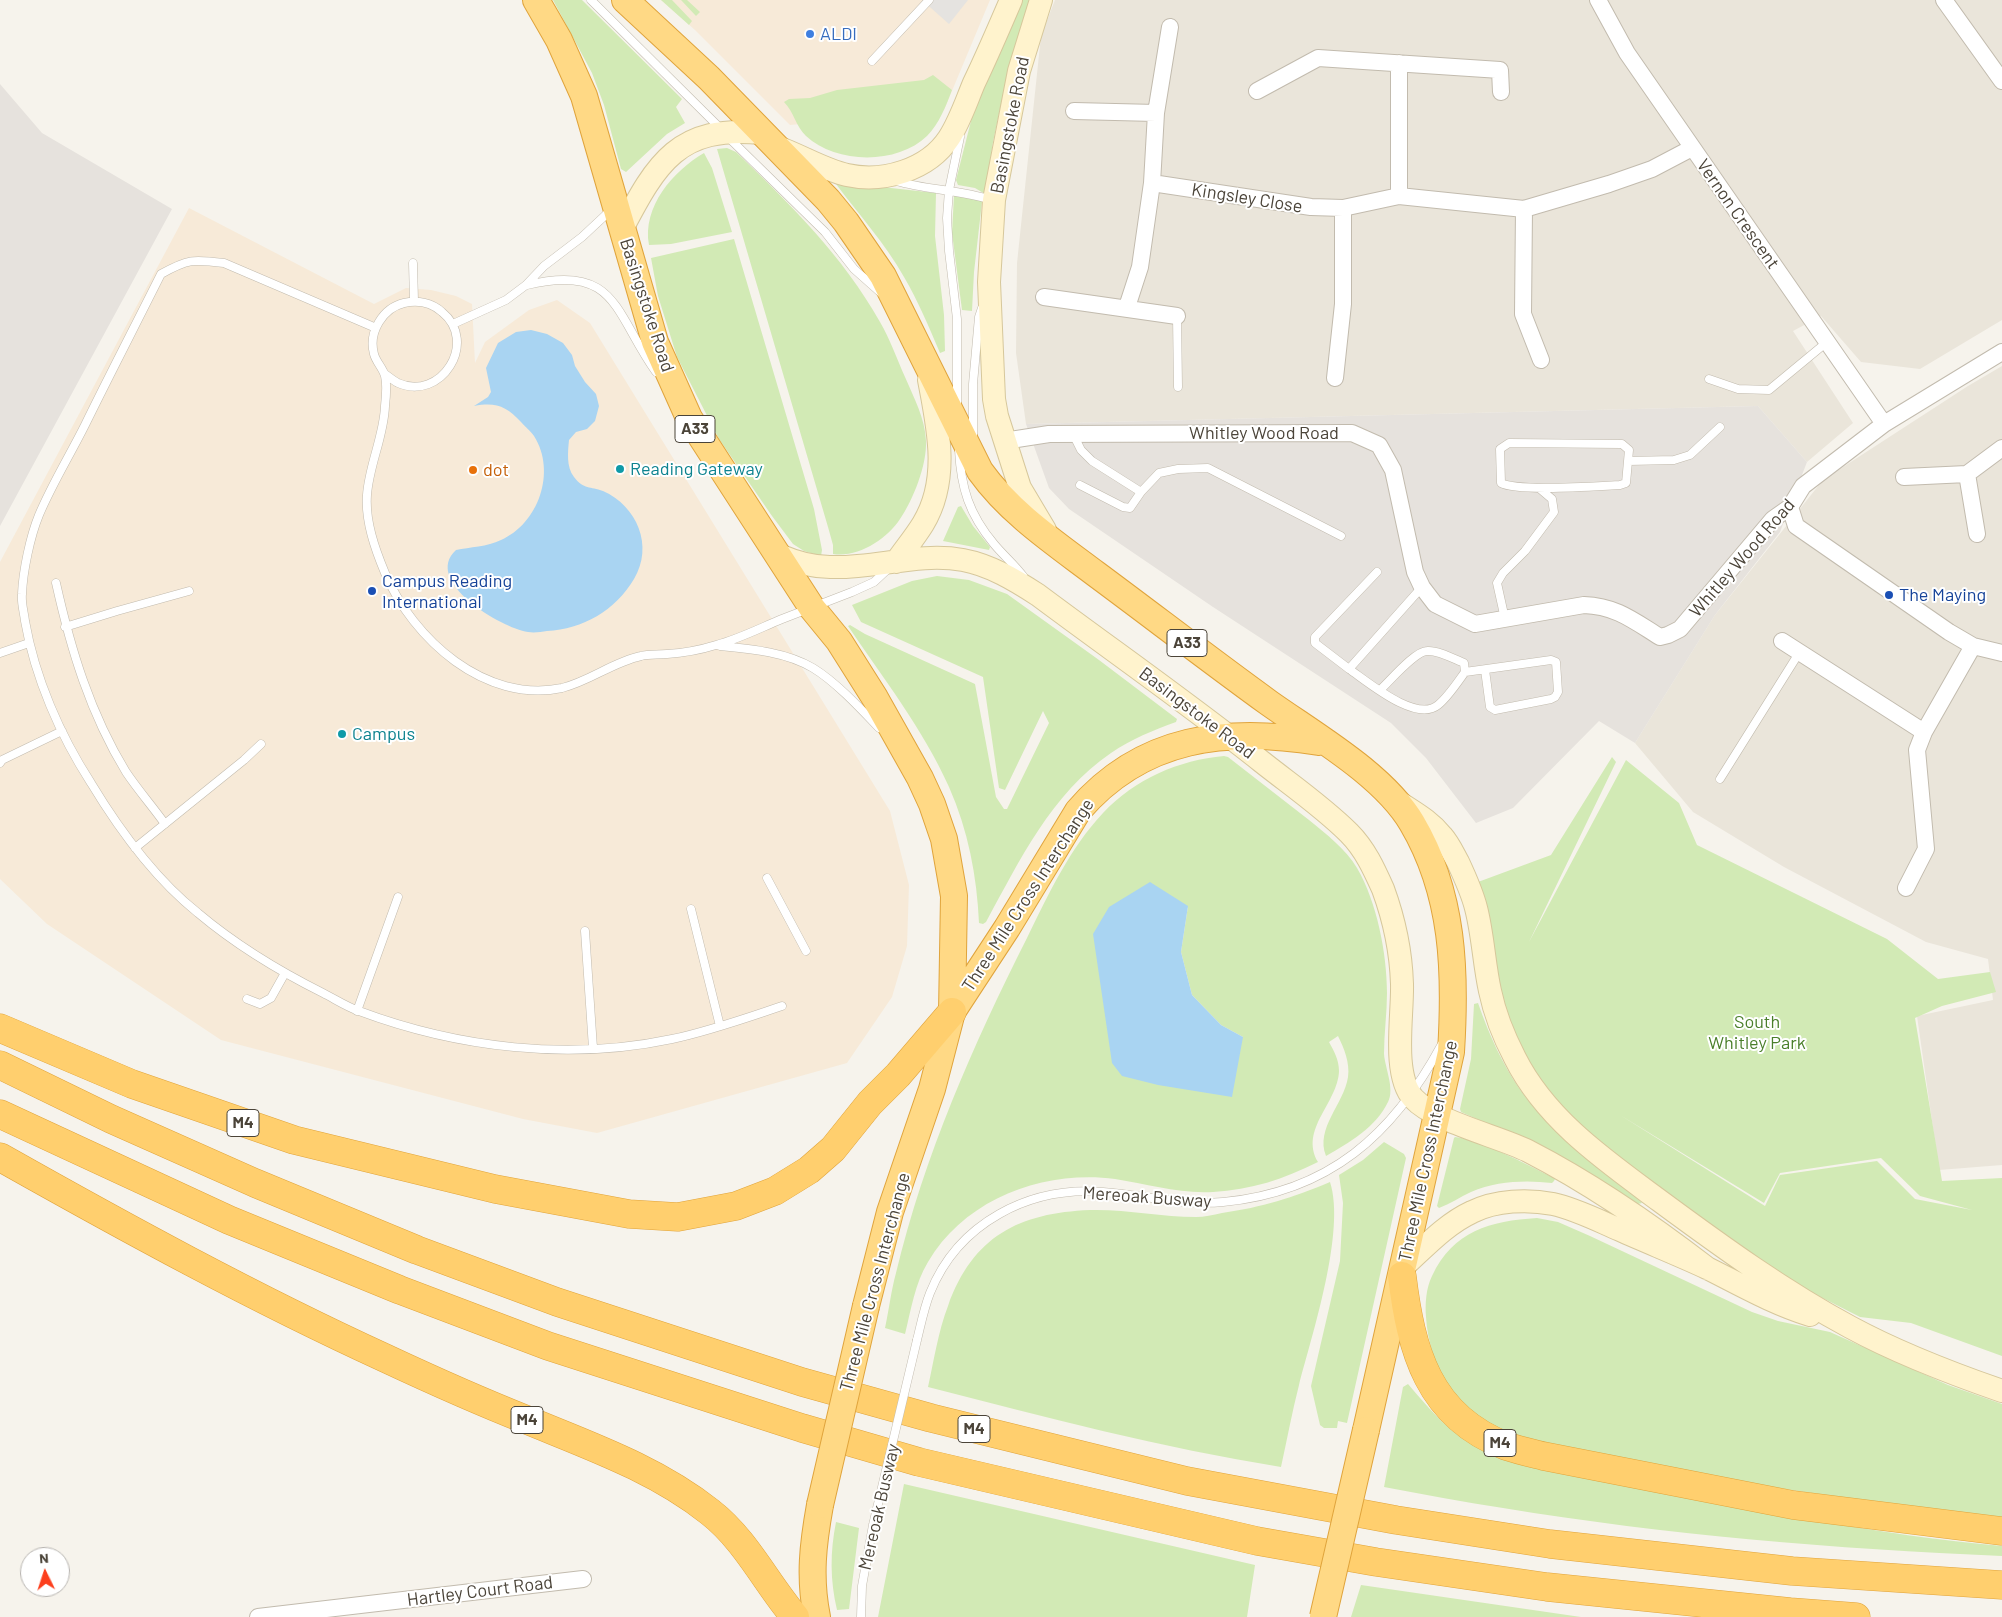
<!DOCTYPE html>
<html>
<head>
<meta charset="utf-8">
<style>
	body { margin:0 }
	#map { position:relative; width:2002px; height:1617px; overflow:hidden; background:#f6f3ec; font-family:Barlow,sans-serif }
	canvas { display:block }
	.north { position:absolute; left:20px; top:1547px; width:50px; height:50px; box-sizing:border-box; background:#fff; border:1px solid #b7b4b0; border-radius:50%; rotate:356deg; font-size:14px; font-weight:700; line-height:20px; text-align:center; color:#4b4439 }
	.north::after { content:''; display:block; margin:auto; width:18px; height:22px; background:#fc3f1d; clip-path:polygon(50% 0,100% 100%,50% 72%,0 100%) }
</style>
</head>
<body>
<div id="map">
<canvas width="2002" height="1617"></canvas>
<div class="north">N</div>
</div>
<script>
const c = document.querySelector('canvas').getContext('2d');
c.lineJoin = 'round';
function paint(path, color) {
  c.fillStyle = color;
  c.fill(path, 'evenodd');
}
function stroke(path, color, width, dash) {
  c.strokeStyle = color;
  c.lineWidth = width;
  c.lineCap = dash ? 'butt' : 'round';
  c.setLineDash(dash || []);
  c.stroke(path);
}
function write(font, color, halo, rows, align = 'center') {
  c.font = font + ' Barlow,sans-serif';
  c.lineWidth = 4;
  c.setLineDash([]);
  c.textBaseline = 'middle';
  c.strokeStyle = halo;
  c.fillStyle = color;
  for (const [text, x, y, turn = 0] of rows) {
    c.save();
    c.translate(x, y);
    c.rotate((+turn || 0) * Math.PI / 180);
    c.textAlign = isNaN(turn) ? turn : align;
    if (halo) c.strokeText(text, 0, 0);
    c.fillText(text, 0, 0);
    c.restore();
  }
}
paint(new Path2D(`
	M1055,0H2002V320L1920,369L1861,362L1821,316L1793,331L1853,423L1807,462L1758,406L1026,424L1016,353L1017,263L1041,36Z
	M2002,366V1165L1939,1170L1917,1016L1993,1000L1988,959L1926,942L1784,867L1693,812L1635,743L1715,615L1823,480L1968,386Z`), '#eae5da');
paint(new Path2D(`
	M661,0H990L944,110L790,125L695,30Z
	M189,208L374,304L406,288L431,290L456,296L472,304L475,363L485,342L529,310L557,300L590,323L890,811L909,885L907,946L892,997L847,1063L597,1133L523,1119L221,1040L47,924L0,879V562Z`), '#f7ead8');
paint(new Path2D(`
	M0,84L42,133L172,209L0,526Z
	M1758,406L1807,462L1780,532L1715,615L1635,743L1599,721L1513,808L1476,823L1426,758L1391,723L1213,607L1069,509L1049,488L1026,424Z`), '#e6e2dd');
paint(new Path2D(`
	M553,0H582L682,99L676,107L685,123L667,134L626,172L621,169L604,105L592,73Z
	M661,0H672L692,21L689,25Z
	M681,0H687L700,12L696,16Z
	M1021,0H1031L1007,76L993,142L985,194L975,188L958,185L956,180L972,117Z
	M933,75L952,90C946,106 939,124 927,136C897,165 836,164 806,136C796,127 794,112 784,102L789,99L810,98L837,90L924,80Z
	M727,148L736,152C790,204 843,256 880,322C890,339 897,359 905,377C914,398 925,418 926,441C927,465 913,500 900,519C887,539 858,558 833,554V545L828,527L717,149Z
	M704,153L712,168L732,232L671,244L649,245C642,207 673,171 704,153Z
	M837,182L936,193L935,236L944,315L945,351L940,353C929,327 918,301 904,277C885,243 859,215 836,184Z
	M954,195L979,199L982,202L974,272L972,311L962,310L952,233Z
	M734,239L814,509L822,550L821,556L804,551L793,544L772,516L719,439L677,357L658,296L651,258Z
	M961,506L973,526L990,547L989,550L943,541L958,507Z
	M937,576L969,580L1007,594L1099,660L1177,719L1176,722C1154,730 1131,739 1111,753C1051,794 1020,860 986,922L983,924L979,923C977,876 968,830 949,787C923,729 883,678 848,626L850,625L865,634L975,684L996,797L1004,809H1007L1049,723L1043,711L1005,790L999,788L983,677L861,622L852,605L912,581Z
	M1224,756L1228,757C1255,778 1282,799 1309,820C1326,834 1346,849 1357,868C1377,902 1387,954 1387,993C1387,1013 1384,1033 1384,1054C1385,1068 1395,1089 1388,1102C1376,1127 1349,1143 1326,1156C1315,1128 1344,1104 1348,1077C1350,1063 1344,1048 1338,1036L1329,1042C1334,1051 1339,1060 1339,1071C1338,1103 1299,1129 1318,1162C1284,1179 1251,1190 1213,1192C1179,1194 1148,1184 1115,1179C1044,1170 966,1198 928,1262C915,1283 911,1310 905,1334L885,1328C889,1310 891,1291 896,1273C924,1156 973,1045 1027,938C1048,895 1070,848 1103,813C1135,779 1179,760 1224,756ZM1188,906L1181,952L1192,995L1221,1025L1243,1037L1112,1063Z
	M1612,757L1616,762L1529,942L1626,760L1679,803L1697,845L1887,939L1938,979L1990,972L1996,992L1942,1006L1915,1018L1942,1181L2002,1178V1356L1911,1323L1860,1317L1793,1283L1738,1250L1555,1107L1508,1031L1478,882L1551,855ZM1620,1115L1764,1203L1780,1173L1881,1158L1920,1196L1972,1210L1915,1199L1877,1161L1780,1175L1765,1206Z
	M1478,1003C1502,1071 1527,1109 1583,1155C1596,1167 1610,1178 1625,1189C1630,1193 1638,1197 1642,1203L1638,1204L1525,1140L1461,1112L1460,1109L1471,1059L1474,1004Z
	M1455,1137C1482,1140 1527,1165 1552,1177L1555,1179L1554,1181L1552,1183C1525,1180 1497,1181 1471,1192C1460,1197 1450,1204 1439,1208L1437,1206L1454,1138Z
	M1384,1142L1404,1154L1406,1158L1347,1423L1338,1421L1337,1428H1324L1320,1425L1311,1386L1340,1261L1343,1203L1339,1175L1363,1160Z
	M1330,1182C1346,1231 1312,1335 1299,1385C1292,1412 1287,1440 1281,1467C1162,1448 1045,1417 928,1387C934,1360 938,1332 948,1306C973,1236 1019,1213 1090,1210C1125,1209 1161,1217 1196,1217C1204,1217 1213,1215 1222,1213C1263,1207 1292,1198 1330,1182Z
	M1537,1218L1558,1222L1590,1236L1752,1312L1778,1321L1830,1332L1948,1385L2002,1404V1518C1899,1507 1797,1491 1695,1475C1664,1470 1632,1464 1601,1459C1588,1457 1574,1455 1561,1452C1549,1448 1537,1443 1526,1439C1516,1435 1504,1432 1495,1427C1453,1404 1429,1364 1426,1317C1425,1304 1426,1288 1432,1276C1453,1231 1490,1221 1537,1218Z
	M1408,1384C1431,1411 1451,1435 1484,1451C1494,1456 1506,1458 1516,1461C1555,1472 1595,1479 1635,1487C1757,1510 1879,1535 2002,1546V1556C1835,1549 1667,1535 1503,1508C1463,1502 1423,1494 1384,1487L1403,1387Z
	M904,1484L1255,1565L1247,1617H878Z
	M836,1522L859,1528L849,1609L837,1610C830,1580 830,1552 836,1522Z
	M1361,1585L1581,1617H1351Z`), '#d2eab5');
paint(new Path2D(`
	M922,0H968L949,24Z`), '#e5e3e0');
paint(new Path2D(`
	M531,330L547,334L563,343L572,355L575,366L585,382L596,394L599,406L595,421L587,429L576,432L569,440C568,451 566,467 574,477C584,490 590,486 603,491C637,506 654,546 634,579C615,611 583,629 547,631C541,632 534,633 528,632C501,628 422,581 456,550C470,547 487,547 501,540C538,524 557,472 534,436C531,431 525,427 521,422C506,406 496,402 474,406L488,397L491,392L486,368L498,343L516,332Z
	M1150,882L1188,906L1181,952L1192,995L1221,1025L1243,1037L1232,1097L1158,1085L1122,1076L1112,1063L1093,934L1109,907Z`), '#a9d4f2');
const service = new Path2D(`
	M591,0L721,129
	M872,61L929,0
	M729,138L825,232L854,269L881,293
	M896,181C927,190 960,190 992,200
	M413,263L414,301
	M527,285C617,263 614,313 656,372
	M1177,316L1178,387
	M453,324L506,300L526,285L544,266L582,237L612,209
	M376,328L224,263C193,259 188,259 161,274C136,324 110,374 85,425C70,455 52,484 39,515C30,537 23,571 22,594C21,603 24,612 25,621C35,678 60,735 91,783C120,831 154,878 198,913C236,945 279,971 323,993C335,999 347,1007 359,1011C458,1048 569,1061 672,1039C710,1031 746,1018 782,1006
	M385,374C389,377 394,381 398,383C441,402 479,342 442,312C432,303 418,300 404,303C383,308 368,332 374,354C376,362 383,368 385,376C387,384 386,397 385,406C384,436 369,465 367,495C365,521 375,549 385,573C413,639 485,704 562,688C590,681 613,662 641,656C649,654 658,655 667,654C683,653 700,650 716,645C739,639 760,628 782,619C805,610 829,601 852,592L874,582L888,569
	M1709,379L1738,389L1769,390L1827,342
	M957,404V319L949,251L947,218L949,190L960,137
	M1073,434L1081,450L1092,461L1141,492
	M973,436V384L979,317L982,308
	M1509,443L1622,444L1629,450L1626,483L1620,485C1597,486 1517,492 1501,483L1500,449Z
	M959,450C961,488 969,514 994,544C1003,555 1014,564 1023,576
	M1628,461L1674,460L1690,455L1720,427
	M1080,485L1123,507L1130,508L1141,492L1159,473L1178,469L1208,468L1341,536
	M56,583C71,650 90,713 126,772C138,790 153,807 165,824
	M1505,619L1497,583L1503,573L1525,551L1554,512L1552,499L1539,488
	M65,627L117,611L189,591
	M720,646C751,649 786,652 813,668C836,682 861,709 879,728
	M0,653L29,643
	M1349,669L1315,643V637L1377,572
	M1465,672L1551,660L1556,662L1558,692L1555,697L1551,699L1495,710L1490,707L1485,670
	M1380,690C1390,681 1415,651 1427,651C1438,650 1454,659 1464,663L1465,672C1457,683 1448,697 1438,705C1416,723 1368,682 1349,669L1422,587
	M0,763L2,760L62,731
	M1720,779L1799,653
	M135,848L244,760L261,744
	M767,878L806,951
	M691,909L720,1026
	M585,931L593,1048
	M247,999L260,1004L271,998L285,973
	M357,1011L398,897
	M917,1340C921,1324 924,1308 930,1293C958,1223 1029,1186 1103,1192C1143,1195 1183,1206 1223,1202C1329,1192 1393,1135 1442,1044
	M861,1617L862,1586L873,1525`);
const minor = new Path2D(`
	M1598,0L1627,53L1884,424
	M1944,0L2002,81
	M1257,91L1318,58L1500,70L1501,92
	M1074,111L1156,113
	M1152,183L1311,207L1343,208L1399,196L1524,209L1609,184L1652,169L1692,148
	M1399,196V63
	M1524,209L1523,314L1541,360
	M1044,297L1177,316
	M1127,307L1140,267L1152,183L1156,113L1170,27
	M1335,378L1343,304V208
	M1004,441L1049,434L1352,433L1379,445L1393,470L1415,572L1422,587L1435,604L1475,624L1584,605C1616,606 1634,621 1660,637L1668,635L1680,629L1773,519L1790,507L1803,486L1884,424L2002,352
	M1967,474L1977,534
	M1904,477L1967,474L2002,448
	M1790,507L1796,526L1949,632L1973,646L2002,653
	M1782,641L1924,732L1917,750L1926,849L1906,888
	M1924,732L1973,646
	M258,1617L583,1579`);
const secondary = new Path2D(`
	M1041,0L1019,71L994,200L989,282L994,399L997,416L1020,488L1045,530
	M777,147C800,155 824,170 847,175C883,183 928,170 949,138C960,121 966,102 974,83C987,56 999,28 1011,0
	M622,229C657,162 679,125 761,133
	M779,555C795,562 812,567 830,567C874,569 918,552 963,560C990,565 1015,580 1038,595C1113,651 1189,704 1262,762C1291,785 1323,807 1349,833C1365,849 1374,869 1383,889C1394,919 1401,952 1402,984C1403,1015 1392,1074 1413,1098C1435,1122 1498,1136 1528,1151C1592,1184 1650,1224 1707,1268
	M896,562C905,549 915,537 923,524C950,480 938,427 929,380
	M1400,803C1415,813 1430,821 1442,836C1449,844 1453,853 1458,862C1465,877 1472,892 1476,908C1483,935 1484,964 1490,991C1495,1015 1504,1037 1515,1058C1546,1120 1606,1161 1660,1201C1721,1246 1783,1291 1850,1327C1898,1353 1950,1373 2002,1391
	M1404,1266C1425,1247 1446,1224 1472,1212C1496,1200 1528,1199 1553,1204C1576,1209 1599,1221 1620,1230C1649,1243 1679,1255 1707,1268C1741,1285 1774,1304 1810,1315`);
const trunk = new Path2D(`
	M536,0L559,40L584,96L655,342L689,418L812,608L839,641L875,698L920,778L932,804L944,839L954,896L952,1012
	M625,0L709,78L828,200L846,222L883,276L980,471C1010,513 1055,543 1096,574C1154,617 1211,661 1269,703C1314,735 1384,775 1412,823C1454,894 1456,972 1451,1052L1366,1430
	M866,1306L890,1212L932,1089L952,1012L1007,928L1078,811C1142,736 1227,727 1319,742
	M817,1617C809,1577 813,1544 820,1505`);
const motorway = new Path2D(`
	M0,1028L132,1084L294,1140L495,1189L629,1214L678,1217L736,1206L775,1191L809,1170L833,1149L870,1103L898,1075L952,1012
	M0,1065L111,1119L255,1183L417,1250L557,1302L802,1382L931,1418L1187,1481L1396,1520L1550,1544L1792,1571L2002,1585
	M0,1114L229,1220L400,1290L548,1346L802,1428L919,1462L1257,1541L1376,1562L1547,1587L1790,1612L1856,1617
	M0,1157C126,1228 254,1298 385,1358C432,1380 479,1401 527,1420C590,1446 656,1469 710,1512C746,1540 766,1583 795,1617
	M1402,1276C1411,1350 1428,1416 1506,1446C1518,1450 1531,1453 1543,1456L1793,1505L2002,1531`);
stroke(service, '#c2bbae', 9);
stroke(minor, '#c2bbae', 18);
stroke(secondary, '#d6c79b', 24);
stroke(trunk, '#e0a43c', 28);
stroke(motorway, '#e0a43c', 29);
stroke(service, '#fff', 8);
stroke(minor, '#fff', 16);
stroke(secondary, '#fff3cd', 22);
stroke(trunk, '#ffd985', 26);
stroke(motorway, '#ffcf6e', 28);
const serviceBridge = new Path2D(`
	M873,1525L917,1340`);
const trunkBridge = new Path2D(`
	M820,1505L866,1306
	M1323,1617L1366,1430`);
stroke(serviceBridge, '#c2bbae', 9, []);
stroke(trunkBridge, '#e0a43c', 28, []);
stroke(serviceBridge, '#fff', 8);
stroke(trunkBridge, '#ffd985', 26);
for (const [x, y, r, color] of [
	[810,34,5,"#3f7fe0"],
	[620,469,5,"#0f9aa8"],
	[473,470,5,"#e8710a"],
	[372,591,5,"#1a4fb4"],
	[1889,595,5,"#1a4fb4"],
	[342,734,5,"#0f9aa8"]
]) {
  const dot = new Path2D();
  dot.arc(x, y, r, 0, 2 * Math.PI);
  c.fillStyle = color;
  c.fill(dot);
  stroke(dot, '#fff', 2);
}
for (const [x, y, w] of [
	[695,429,40],
	[1187,643,40],
	[243,1123,32],
	[527,1420,32],
	[974,1429,32],
	[1500,1443,32]
]) {
  const box = new Path2D();
  box.roundRect(x - w / 2, y - 13.5, w, 27, 4);
  c.fillStyle = '#fff';
  c.fill(box);
  stroke(box, '#4b4439', 1);
}
write('bold 16px', '#4b4439', null, [
	["A33",695,429],
	["A33",1187,643],
	["M4",243,1123],
	["M4",527,1420],
	["M4",974,1429],
	["M4",1500,1443]
]);
write('18px', '#366cbe', '#fff', [
	["ALDI",820,34]
], 'left');
write('18px', '#4b4439', '#fff', [
	["Basingstoke Road",1010,125,-79],
	["Kingsley Close",1247,198,9],
	["Vernon Crescent",1738,214,55],
	["Basingstoke Road",647,305,72],
	["Whitley Wood Road",1264,433],
	["Whitley Wood Road",1742,558,-49],
	["Basingstoke Road",1197,713,37],
	["Three Mile Cross Interchange",1028,895,-57],
	["Three Mile Cross Interchange",1428,1151,-78],
	["Mereoak Busway",1147,1197,4],
	["Three Mile Cross Interchange",875,1282,-75],
	["Mereoak Busway",879,1507,-77],
	["Hartley Court Road",480,1591,-7]
]);
write('18px', '#0d838f', '#fff', [
	["Reading Gateway",630,469],
	["Campus",352,734]
], 'left');
write('18px', '#c56008', '#fff', [
	["dot",483,470]
], 'left');
write('18px', '#164399', '#fff', [
	["Campus Reading",382,581],
	["International",382,602],
	["The Maying",1899,595]
], 'left');
write('18px', '#4a7f2a', '#fff', [
	["South",1757,1022],
	["Whitley Park",1757,1043]
]);
</script>
</body>
</html>
